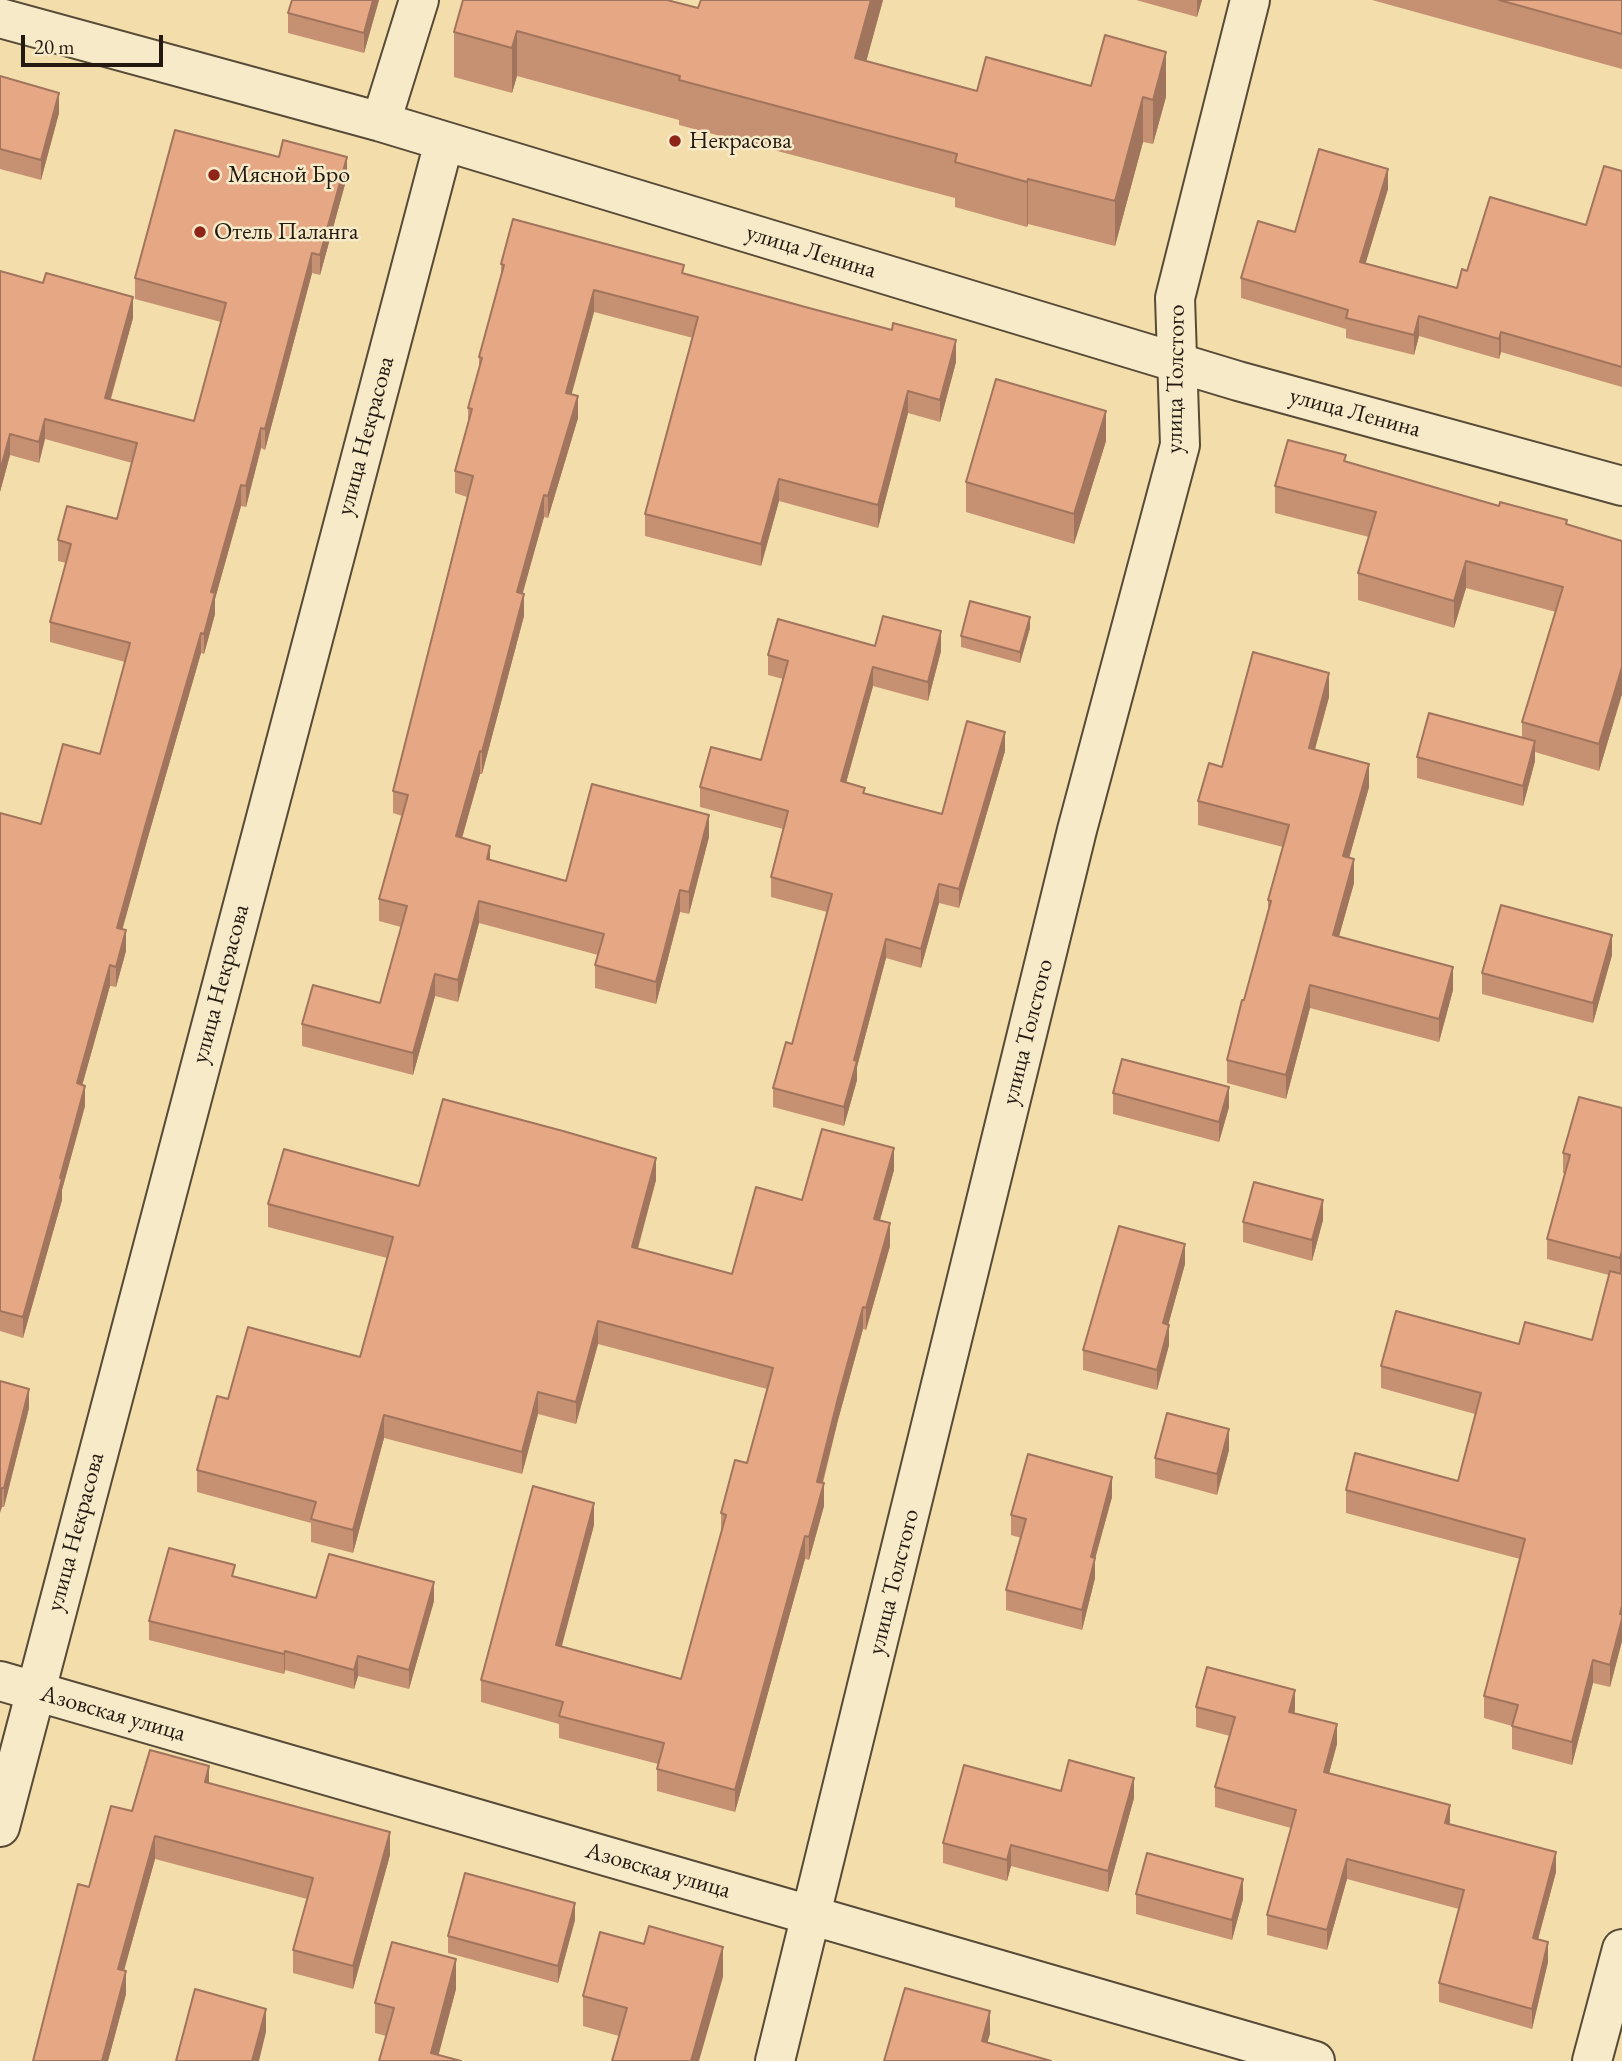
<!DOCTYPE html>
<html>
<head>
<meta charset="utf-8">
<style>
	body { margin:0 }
	#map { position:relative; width:1622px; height:2061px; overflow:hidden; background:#f3deab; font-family:"EB Garamond",serif }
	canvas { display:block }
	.scale { position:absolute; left:21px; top:35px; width:142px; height:32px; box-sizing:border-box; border:4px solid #231910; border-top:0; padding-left:9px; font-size:21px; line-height:24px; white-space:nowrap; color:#231910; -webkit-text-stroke:5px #f7eac8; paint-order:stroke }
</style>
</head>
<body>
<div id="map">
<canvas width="1622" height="2061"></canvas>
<div class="scale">20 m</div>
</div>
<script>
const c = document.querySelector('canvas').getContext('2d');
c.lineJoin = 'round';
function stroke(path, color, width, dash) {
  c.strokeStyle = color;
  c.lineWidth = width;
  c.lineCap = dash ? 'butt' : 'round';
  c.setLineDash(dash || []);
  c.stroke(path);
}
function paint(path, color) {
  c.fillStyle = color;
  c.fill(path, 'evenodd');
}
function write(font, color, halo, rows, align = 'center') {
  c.font = font + ' "EB Garamond",serif';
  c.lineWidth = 5;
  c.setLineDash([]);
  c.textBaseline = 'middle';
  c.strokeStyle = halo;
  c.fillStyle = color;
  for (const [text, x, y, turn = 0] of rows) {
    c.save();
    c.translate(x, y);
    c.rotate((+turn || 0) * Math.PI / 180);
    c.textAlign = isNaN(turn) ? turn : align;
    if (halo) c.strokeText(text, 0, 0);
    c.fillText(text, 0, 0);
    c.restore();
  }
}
const minor = new Path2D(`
	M0,18L381,122L1238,381L1622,486
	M381,122L419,0
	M0,1681L1315,2061
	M0,1827L444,142
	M775,2061L1077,830L1180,445L1175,298L1250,0
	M1592,2061L1622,1949`);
stroke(minor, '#574a37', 42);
stroke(minor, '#f7eac8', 38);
paint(new Path2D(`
	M292,0H379L364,53L288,33V13Z
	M701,0H883L866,61L977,91L1091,86L1166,97L1153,144L1143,142L1115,246L1028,224L1027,227L955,207V198L679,125V120L517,76L512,93L454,77V32L698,8Z
	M1136,0H1202L1197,17Z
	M1372,0H1622V69Z
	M0,76L59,113L41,180L0,169Z
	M1622,171V387L1501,352L1499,359L1419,336L1414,355L1346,338V329L1241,298V278L1295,232L1388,189L1365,264L1457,288L1467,271L1586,225Z
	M347,177L320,275L312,273L265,450L261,448L246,507L241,506L215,599V614L204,654L201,653L148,837L122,929L126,951L116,987L110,986L82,1085L85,1106L62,1190V1200L23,1338L0,1331V813L41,824L100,754L125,662L50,642V622L66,563L58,561V540L117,519L132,463L45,439L39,463L10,455L0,492V271L133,318L111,399L194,421L221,322L135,299V278Z
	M501,264L684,273L956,362L940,422L908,413L878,528L779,501L761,566L645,536V514L693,338L594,312L571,394L578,418L548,518L544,517L522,594L524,616L482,774H480L462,838L490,860L566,881L709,837L689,914L680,912L656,1004L595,988V965L598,955L479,923L458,1002L435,996L413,1075L302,1046V1024L380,1003L401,927L379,921V899L402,816L393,813V791L467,497L455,493V471L468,424V408L479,368V357L501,277Z
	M1106,441L1074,544L966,512V482Z
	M1346,462L1499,506L1567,524L1622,541V694L1599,771L1535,752V761L1523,806L1417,778V757L1522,737V722L1556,612L1466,588L1454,628L1358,600V573L1369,537L1275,513V486Z
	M1030,628L1020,663L961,647V636Z
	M875,646L941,651L928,701L873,686L846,783L865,793L942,814L1005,751L959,908L939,903L921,968L886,958L857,1067V1080L844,1126L773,1107V1088L792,1044L827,912L771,897V877L783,829L700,807V787L761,760L783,679L768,675V655Z
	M1329,697L1315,749L1369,787L1349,858L1354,883L1339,936L1453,990L1439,1042L1310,1008L1286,1099L1227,1083V1060L1244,1000L1268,914V900L1283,847L1198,825V801L1222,767Z
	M1612,955L1593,1023L1482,994V973Z
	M1113,1093L1229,1107L1219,1142L1113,1114Z
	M1622,1108V1641L1610,1687L1593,1683L1572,1765L1512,1749V1726L1484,1718V1696L1520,1559L1346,1513V1490L1458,1481L1475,1414L1381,1388V1366L1519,1344L1592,1340L1609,1275L1547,1259V1239L1565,1174L1563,1173V1153Z
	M894,1170L880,1220L890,1246L866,1330L863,1329L838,1420L823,1483L824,1506L809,1560L805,1559L735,1812L657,1791V1769L658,1764L559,1738V1724L481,1702V1680L594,1525L561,1647L681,1679L721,1534V1513L747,1463L767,1389L598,1344L576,1424L538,1414L522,1474L384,1438L353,1553L311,1542V1523L197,1492V1470L228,1399L360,1357L387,1258L268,1227V1204L419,1186L656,1180L638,1249L732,1274L802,1200Z
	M1323,1220L1312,1261L1243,1242V1222Z
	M1185,1264L1168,1325L1169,1345L1157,1390L1083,1370V1350Z
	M0,1381L29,1408L4,1507H2Z
	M1229,1450L1217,1495L1155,1478V1458Z
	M1112,1497L1095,1559V1578L1082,1630L1006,1610V1590L1021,1538L1011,1535V1515Z
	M235,1577L316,1598L434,1601L409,1689L358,1676L354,1689L285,1670L284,1674L149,1640V1621Z
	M1196,1707L1295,1710L1294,1713L1337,1744L1329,1773L1450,1824L1556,1872L1538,1939L1548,1962L1532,2029L1439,2002V1983L1459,1909L1347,1879L1327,1950L1267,1935V1915L1291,1828L1215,1807V1787L1230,1736L1196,1727Z
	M209,1783L390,1855L353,1989L293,1973V1950L307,1899L155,1859L124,1970L126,1994L108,2061H33L89,1887L132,1811Z
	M1061,1791L1134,1798L1108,1892L1011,1866L1007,1881L943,1863V1843Z
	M1136,1894L1243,1899L1232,1940L1136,1914Z
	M575,1920L558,1983L448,1953V1936Z
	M723,1977L619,2036L583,2026V1996Z
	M456,1989L438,2055L379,2061L386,2036L375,2033V2003Z`), '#c69072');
paint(new Path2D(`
	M373,0H379L364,53V33Z
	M871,0H883L855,103V58Z
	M1197,0H1202L1197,17Z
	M517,31V76L512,93V48Z
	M1166,52V97L1153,144V100Z
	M59,93V113L41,180V160Z
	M1143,97V142L1115,246V201Z
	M347,157V177L320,275V255Z
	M1388,169V189L1360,282V262Z
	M1028,179V224L1027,227V182Z
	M312,253V273L265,450V429Z
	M594,290V312L566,415V393Z
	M133,297V318L105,418V398Z
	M1419,316V336L1414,355V335Z
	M1501,332V352L1499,359V339Z
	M956,340V362L940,422V400Z
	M908,391V413L878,528V505Z
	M578,396V418L548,518V496Z
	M1106,411V441L1074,544V514Z
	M45,419V439L39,463V442Z
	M261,428V448L246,507V486Z
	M10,434V455L0,492V471Z
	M779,479V501L761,566V544Z
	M241,485V506L215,599V614L204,654V634L211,592Z
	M544,495V517L517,614V592Z
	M1466,561V588L1454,628V601Z
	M524,594V616L482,774V752Z
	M1030,617V628L1020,663V652Z
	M941,631V651L928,701V682Z
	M201,633V653L148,837L117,949V928L148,816Z
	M873,667V686L841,801V781Z
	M1622,667V694L1599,771V744Z
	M1329,673V697L1309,771V748Z
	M1005,732V751L959,908V889Z
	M1535,741V761L1523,806V786Z
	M480,751V774L456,859V836Z
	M1369,764V787L1343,880V856Z
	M709,815V837L689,914V892Z
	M490,846V868L487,859Z
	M1354,859V883L1333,958V935Z
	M939,884V903L921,968V949Z
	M680,890V912L656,1004V982Z
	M479,901V923L458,1002V980Z
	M126,930V951L116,987V967Z
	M1612,935V955L1593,1023V1003Z
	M886,939V958L857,1067V1080L844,1126V1107L854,1060Z
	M110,965V986L77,1104V1083Z
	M1453,967V990L1439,1042V1019Z
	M435,974V996L413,1075V1053Z
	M1310,985V1008L1286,1099V1075Z
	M85,1086V1106L62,1190V1200L23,1338V1317Z
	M1229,1087V1107L1219,1142V1122Z
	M894,1148V1170L874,1241V1219Z
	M656,1158V1180L632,1269V1247Z
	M1323,1200V1220L1312,1261V1240Z
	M890,1223V1246L866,1330V1308Z
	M1185,1244V1264L1163,1344V1323Z
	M1622,1251V1271L1620,1278V1258Z
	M863,1307V1329L838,1420L817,1504V1482L838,1398Z
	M598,1321V1344L576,1424V1402Z
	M1169,1325V1345L1157,1390V1370Z
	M29,1389V1408L4,1507V1488Z
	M538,1392V1414L522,1474V1452Z
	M384,1415V1438L353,1553V1530Z
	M1229,1429V1450L1217,1495V1474Z
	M1112,1477V1497L1095,1559V1578L1082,1630V1610L1091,1557Z
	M824,1483V1506L809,1560V1537Z
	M2,1488V1507L0,1513V1494Z
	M594,1503V1525L556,1668V1645Z
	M805,1536V1559L735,1812V1790Z
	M434,1582V1601L409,1689V1670Z
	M1622,1606V1641L1610,1687V1665Z
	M285,1651V1670L284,1674V1654Z
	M358,1656V1676L354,1689V1670Z
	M1593,1660V1683L1572,1765V1742Z
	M1295,1690V1710L1289,1731V1712Z
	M1337,1724V1744L1324,1792V1772Z
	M209,1766V1789L205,1782Z
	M1134,1778V1798L1108,1892V1871Z
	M1450,1805V1824L1445,1823Z
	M390,1832V1855L353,1989V1966Z
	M155,1836V1859L118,1992V1969Z
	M1011,1845V1866L1007,1881V1860Z
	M1556,1852V1872L1533,1958V1938Z
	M1347,1859V1879L1327,1950V1930Z
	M1243,1879V1899L1232,1940V1920Z
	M575,1903V1920L558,1983V1966Z
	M1548,1942V1962L1532,2029V2009Z
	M723,1947V1977L699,2061H691Z
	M456,1959V1989L437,2061L431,2053Z
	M126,1971V1994L108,2061H102Z
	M266,2009V2032L259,2061H252Z
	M990,2011V2034L982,2061V2041Z`), '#a1755d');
const building = new Path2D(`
	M292,0H373L364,33L288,13Z
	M463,0H667L698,8L701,0H871L855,58L977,91L986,57L1091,86L1105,35L1166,52L1153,100L1143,97L1115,201L1028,179L1027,182L955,162L957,154L679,80L680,76L517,31L512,48L454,32Z
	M1499,0H1622V34Z
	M0,76L59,93L41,160L0,149Z
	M175,130L279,157L283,140L347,157L320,255L312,253L265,429L261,428L246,486L241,485L211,592L215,593L204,634L201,633L148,816L117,928L126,930L116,967L110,965L77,1083L85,1086L60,1178L62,1179L23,1317L0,1311V813L41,824L63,744L100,754L130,643L50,622L71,544L58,540L67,506L117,519L137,443L45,419L39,442L10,434L0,471V271L43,283L46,273L133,297L105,398L194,421L226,303L135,278Z
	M1319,149L1388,169L1360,262L1457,288L1462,269L1467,271L1490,197L1586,225L1604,166L1622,171V367L1501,332L1499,339L1419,316L1414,335L1346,318L1348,310L1241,278L1258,221L1295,232Z
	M513,219L684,265L682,273L809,308L892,330L893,323L956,340L940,400L908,391L878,505L779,479L761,544L645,514L698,317L594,290L566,393L578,396L548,496L544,495L517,592L524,594L482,752L480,751L456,836L490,846L487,859L566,881L592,784L709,815L689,892L680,890L656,982L595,965L604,934L479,901L458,980L435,974L413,1053L302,1024L313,985L380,1003L407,906L379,899L408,795L393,791L473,476L455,471L472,409L468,408L482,358L479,357L504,265L501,264Z
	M996,379L1106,411L1074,514L966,482Z
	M1288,440L1346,455L1344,461L1499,506L1500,502L1567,520L1566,524L1622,541V667L1599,744L1522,722L1563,587L1466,561L1454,601L1358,573L1376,512L1275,486Z
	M970,601L1030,617L1020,652L961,636Z
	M883,616L941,631L928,682L873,667L841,781L865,788L863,793L942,814L967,721L1005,732L959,889L939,884L921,949L886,939L854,1060L857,1061L844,1107L773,1088L786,1042L792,1044L832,894L771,877L788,811L700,787L711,747L761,760L788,661L768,655L778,619L875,646Z
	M1253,652L1329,673L1309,748L1369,764L1343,856L1354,859L1333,935L1453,967L1439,1019L1310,985L1286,1075L1227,1060L1242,1000H1244L1271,901L1268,900L1289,825L1198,801L1209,763L1222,767Z
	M1429,713L1535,741L1523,786L1417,757Z
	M1501,905L1612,935L1593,1003L1482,973Z
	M1122,1059L1229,1087L1219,1122L1113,1093Z
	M1579,1097L1622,1108V1251L1620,1258L1547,1239L1570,1155L1563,1153Z
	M443,1099L563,1131L656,1158L632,1247L732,1274L756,1187L802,1200L822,1129L894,1148L874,1219L890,1223L866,1308L863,1307L838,1398L817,1482L824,1483L809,1537L805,1536L735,1790L657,1769L664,1743L559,1716L563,1702L481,1680L533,1486L594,1503L556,1645L681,1679L726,1515L721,1513L735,1460L747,1463L773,1368L598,1321L576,1402L538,1392L522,1452L384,1415L353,1530L311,1519L316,1502L197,1470L217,1396L228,1399L248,1327L360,1357L393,1237L268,1204L284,1149L419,1186Z
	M1254,1182L1323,1200L1312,1240L1243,1222Z
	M1119,1226L1185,1244L1163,1323L1169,1325L1157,1370L1083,1350Z
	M1610,1271L1622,1274V1606L1620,1614H1622V1619L1610,1665L1593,1660L1572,1742L1512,1726L1518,1705L1484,1696L1525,1539L1346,1490L1355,1453L1458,1481L1481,1393L1381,1366L1396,1311L1519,1344L1525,1322L1592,1340Z
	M0,1381L29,1389L4,1488H2L0,1494Z
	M1167,1413L1229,1429L1217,1474L1155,1458Z
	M1028,1454L1112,1477L1091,1557L1095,1558L1082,1610L1006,1590L1026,1519L1011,1515Z
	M169,1548L235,1565L232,1576L316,1598L329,1554L434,1582L409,1670L358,1656L354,1670L285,1651L284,1654L149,1621Z
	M1207,1667L1295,1690L1289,1712L1337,1724L1324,1772L1450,1805L1445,1823L1556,1852L1533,1938L1548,1942L1532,2009L1439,1983L1464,1890L1347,1859L1327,1930L1267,1915L1296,1810L1215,1787L1235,1717L1196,1707Z
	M150,1750L209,1766L205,1782L390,1832L353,1966L293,1950L313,1878L155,1836L118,1969L126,1971L102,2061H33L78,1884L89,1887L111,1806L132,1811Z
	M1069,1760L1134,1778L1108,1871L1011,1845L1007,1860L943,1843L964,1765L1061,1791Z
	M1147,1853L1243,1879L1232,1920L1136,1894Z
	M465,1873L575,1903L558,1966L448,1936Z
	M649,1926L723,1947L691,2061H612L627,2008L583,1996L600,1932L644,1944Z
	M392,1942L456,1959L431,2053L461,2061H379L394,2008L375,2003Z
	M905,1988L990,2011L982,2041L1051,2061H884Z
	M195,1989L266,2009L252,2061H176Z`);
paint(building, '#e6a785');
stroke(building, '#a1755d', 2);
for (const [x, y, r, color] of [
	[675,141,7,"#8f2418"],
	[214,175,7,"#8f2418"],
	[200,232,7,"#8f2418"]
]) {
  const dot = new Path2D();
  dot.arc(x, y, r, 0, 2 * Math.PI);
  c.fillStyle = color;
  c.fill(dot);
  stroke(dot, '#f7eac8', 2.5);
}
write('24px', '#231910', '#f7eac8', [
	["Некрасова",689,141],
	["Мясной Бро",228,175],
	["Отель Паланга",214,232]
], 'left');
write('24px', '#231910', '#f7eac8', [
	["улица Ленина",811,252,17],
	["улица Толстого",1176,379,-89],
	["улица Ленина",1355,413,15],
	["улица Некрасова",366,436,-75],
	["улица Некрасова",221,984,-75],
	["улица Толстого",1028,1032,-76],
	["улица Некрасова",76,1532,-75],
	["улица Толстого",894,1582,-76],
	["Азовская улица",113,1714,16],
	["Азовская улица",658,1871,16]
]);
</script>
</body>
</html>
